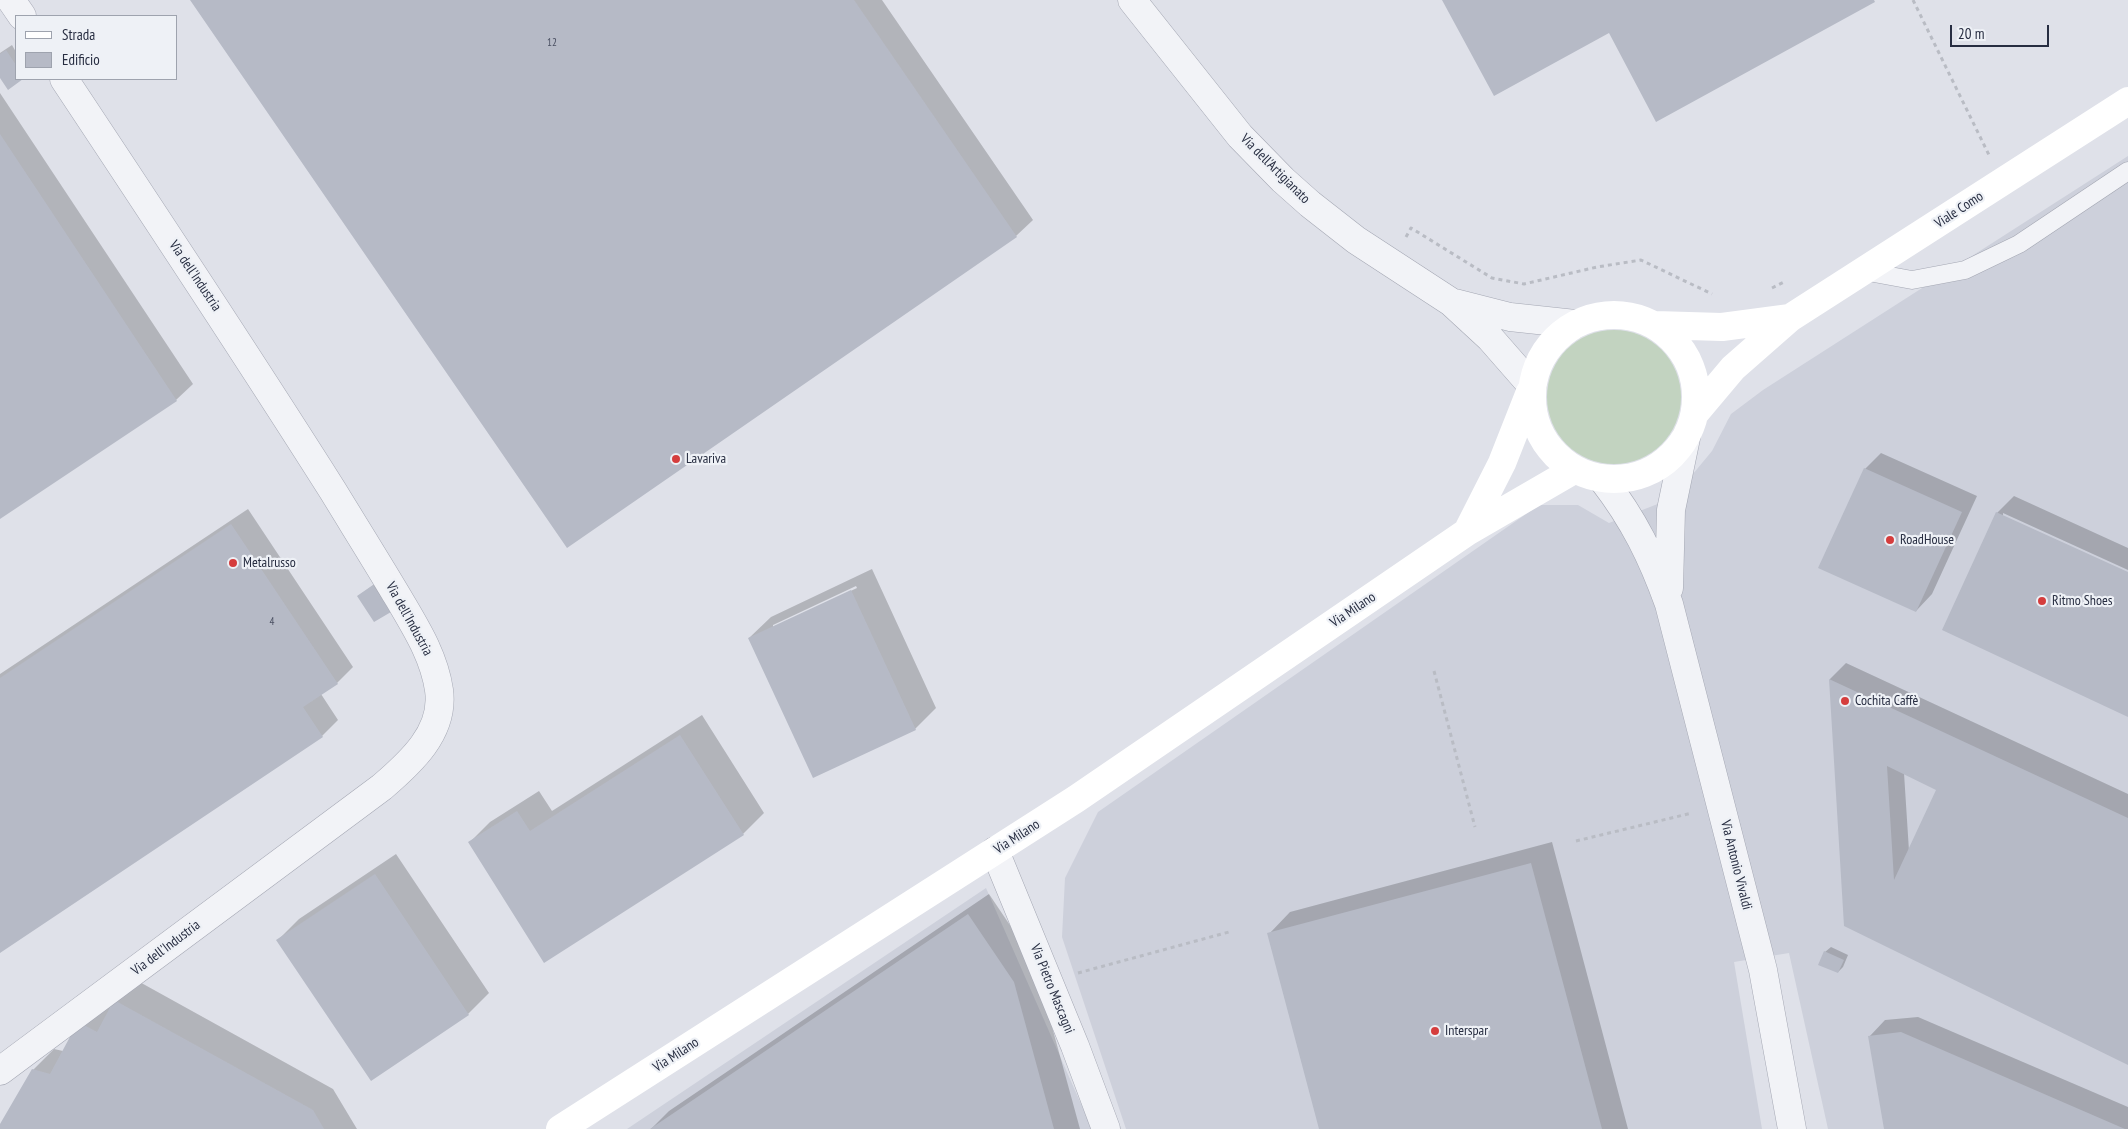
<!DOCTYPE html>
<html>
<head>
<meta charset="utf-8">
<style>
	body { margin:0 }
	#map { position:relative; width:2128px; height:1129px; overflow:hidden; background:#dfe1e9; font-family:"PT Sans Narrow",sans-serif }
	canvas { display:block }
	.legend { position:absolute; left:15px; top:15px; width:162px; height:65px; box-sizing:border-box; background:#eef1f6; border:1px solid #9ea3ae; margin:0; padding:6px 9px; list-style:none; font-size:15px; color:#272d41 }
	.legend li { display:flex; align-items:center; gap:10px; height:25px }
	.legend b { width:25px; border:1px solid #9ea3ae }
	.scale { position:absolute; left:1950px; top:25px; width:99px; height:22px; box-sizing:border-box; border:2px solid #272d41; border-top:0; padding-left:6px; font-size:15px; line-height:18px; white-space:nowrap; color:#272d41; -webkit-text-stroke:4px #eef1f6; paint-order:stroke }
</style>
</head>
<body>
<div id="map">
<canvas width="2128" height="1129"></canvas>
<ul class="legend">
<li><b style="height:6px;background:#fff"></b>Strada</li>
<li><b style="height:14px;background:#b6bac6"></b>Edificio</li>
</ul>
<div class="scale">20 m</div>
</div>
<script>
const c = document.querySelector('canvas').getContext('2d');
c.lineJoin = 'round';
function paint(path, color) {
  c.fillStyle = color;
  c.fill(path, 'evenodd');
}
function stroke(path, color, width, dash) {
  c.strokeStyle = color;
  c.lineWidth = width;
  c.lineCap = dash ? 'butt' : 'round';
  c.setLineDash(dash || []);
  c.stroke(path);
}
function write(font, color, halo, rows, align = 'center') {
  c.font = font + ' "PT Sans Narrow",sans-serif';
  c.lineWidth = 4.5;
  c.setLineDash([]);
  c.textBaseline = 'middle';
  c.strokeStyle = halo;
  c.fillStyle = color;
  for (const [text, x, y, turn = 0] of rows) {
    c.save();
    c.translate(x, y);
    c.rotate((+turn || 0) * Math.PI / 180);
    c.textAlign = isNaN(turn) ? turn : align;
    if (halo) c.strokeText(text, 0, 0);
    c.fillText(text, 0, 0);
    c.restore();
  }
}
paint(new Path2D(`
	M2128,156V1129H1828L1789,953L1734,962L1762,1129H1126L1062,937L1065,878L1098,812L1539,505H1578L1609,523L1673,498L1712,451L1731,414L1763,390Z
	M986,888L1092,1129H627Z`), '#cdd0db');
paint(new Path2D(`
	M1547 397a67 67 0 1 1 134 0a67 67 0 1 1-134 0Z`), '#c2d3c0');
paint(new Path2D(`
	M192,0H882L1033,220L1016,236Z
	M12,45L16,52V79H21L8,88L0,76V53Z
	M0,93L193,384L176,400L0,517Z
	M1881,453L1977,496L1932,594L1916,611L1865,469Z
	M2014,496L2128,548V570L2003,513V516L2128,573V715L1997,513Z
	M248,509L353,667L337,683L321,694L338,720L322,736L0,951V674Z
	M872,569L936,708L915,729L749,638L771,617ZM856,586L857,588L773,627V625Z
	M379,581L390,611L358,596Z
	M1846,663L2128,794V1064L1845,925L1830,679ZM1904,773L1938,789L1909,851Z
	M702,715L764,813L743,834L469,843L490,822L539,791L552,811Z
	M1552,842L1628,1129H1321L1269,934L1290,912Z
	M396,854L489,993L468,1014L278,940L299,919Z
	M989,894L1034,961L1080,1129H651L669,1111Z
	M1831,947L1848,955L1843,967L1838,972L1825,952Z
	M136,980L333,1089L357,1129H0L33,1070L54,1049L63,1051L100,1002L111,1008L115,1001Z
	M1918,1017L2128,1107V1129H1886L1869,1037L1885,1020Z`), '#0003');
paint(new Path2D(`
	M190,0H854L1017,237L567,548Z
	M1442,0H1874L1875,2L1656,122L1609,33L1494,96Z
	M6,50L16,65V79H23L8,90L0,78V54Z
	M0,134L177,401L0,519Z
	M1864,468L1962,512L1916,612L1818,568Z
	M1996,512L2128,572V717L1942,630Z
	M231,524L338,684L303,707L323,737L0,953V678Z
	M373,585L391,612L374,622L357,596Z
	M851,590L916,730L813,778L748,638Z
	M1829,679L2128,818V1065L1844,926ZM1887,766L1936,790L1894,880Z
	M680,735L744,835L544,963L468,842L517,811L530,831Z
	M1531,863L1602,1129H1319L1267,933Z
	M375,874L469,1015L371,1081L276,940Z
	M968,914L1014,982L1054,1129H650Z
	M1824,951L1844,960L1838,973L1818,965Z
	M114,1000L313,1110L324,1129H0V1124L32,1069L50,1074L78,1022L97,1032Z
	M1901,1032L2125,1129H1884L1868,1036Z`), '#b6bac6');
const lane = new Path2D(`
	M1863,271L1912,280L1965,270L2019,244L2128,171`);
const street = new Path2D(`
	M11,0L22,16
	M1132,0L1240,136L1283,180L1310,204L1356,240L1451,302L1490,338L1532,386
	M1455,303L1510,317L1575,324
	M1603,480C1634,520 1652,557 1669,604L1763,970L1792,1129
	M1669,588L1671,510L1686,438
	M995,851L1075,1046L1106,1129
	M0,1071L382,787C410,763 445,732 439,690C434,656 416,628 399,599C377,562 355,527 333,491C245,352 155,216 64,79`);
stroke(lane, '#a4a7b3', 19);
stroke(street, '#a4a7b3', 29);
stroke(new Path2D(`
	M1913,0L1989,155
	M1406,237L1411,228L1492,278L1524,284L1597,267L1641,260L1712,294
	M1772,288L1784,282
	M1434,671L1475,827
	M1576,841L1692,813
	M1078,973L1229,932`), '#b9bcc4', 3, [4, 4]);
stroke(lane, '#f2f3f7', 18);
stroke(street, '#f2f3f7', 28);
stroke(new Path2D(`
	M1532 397a82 82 0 1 1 164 0a82 82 0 1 1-164 0Z
	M1655,325L1722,327L1790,318
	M1696,412L1733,368L1790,318L2128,101
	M1467,532L1502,463L1530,392
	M560,1129L1076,799L1467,532L1574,470`), '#fff', 28);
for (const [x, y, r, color] of [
	[676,459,5,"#d53d3d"],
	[1890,540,5,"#d53d3d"],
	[233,563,5,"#d53d3d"],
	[2042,601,5,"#d53d3d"],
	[1845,701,5,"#d53d3d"],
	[1435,1031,5,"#d53d3d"]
]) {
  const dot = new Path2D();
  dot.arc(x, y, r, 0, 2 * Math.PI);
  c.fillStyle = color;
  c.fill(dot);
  stroke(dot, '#eef1f6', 2);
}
write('11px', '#4b5062', null, [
	["12",552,43],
	["4",272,622]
]);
write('14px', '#272d41', '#eef1f6', [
	["Via dell'Artigianato",1275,169,45],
	["Viale Como",1959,210,-33],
	["Via dell'Industria",195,276,56],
	["Via Milano",1353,610,-34],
	["Via dell'Industria",409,619,61],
	["Via Milano",1017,837,-33],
	["Via Antonio Vivaldi",1736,865,76],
	["Via dell'Industria",166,948,-37],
	["Via Pietro Mascagni",1052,989,68],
	["Via Milano",676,1055,-33]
]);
write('14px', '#272d41', '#eef1f6', [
	["Lavariva",686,459],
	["RoadHouse",1900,540],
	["Metalrusso",243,563],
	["Ritmo Shoes",2052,601],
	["Cochita Caffè",1855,701],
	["Interspar",1445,1031]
], 'left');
</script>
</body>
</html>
